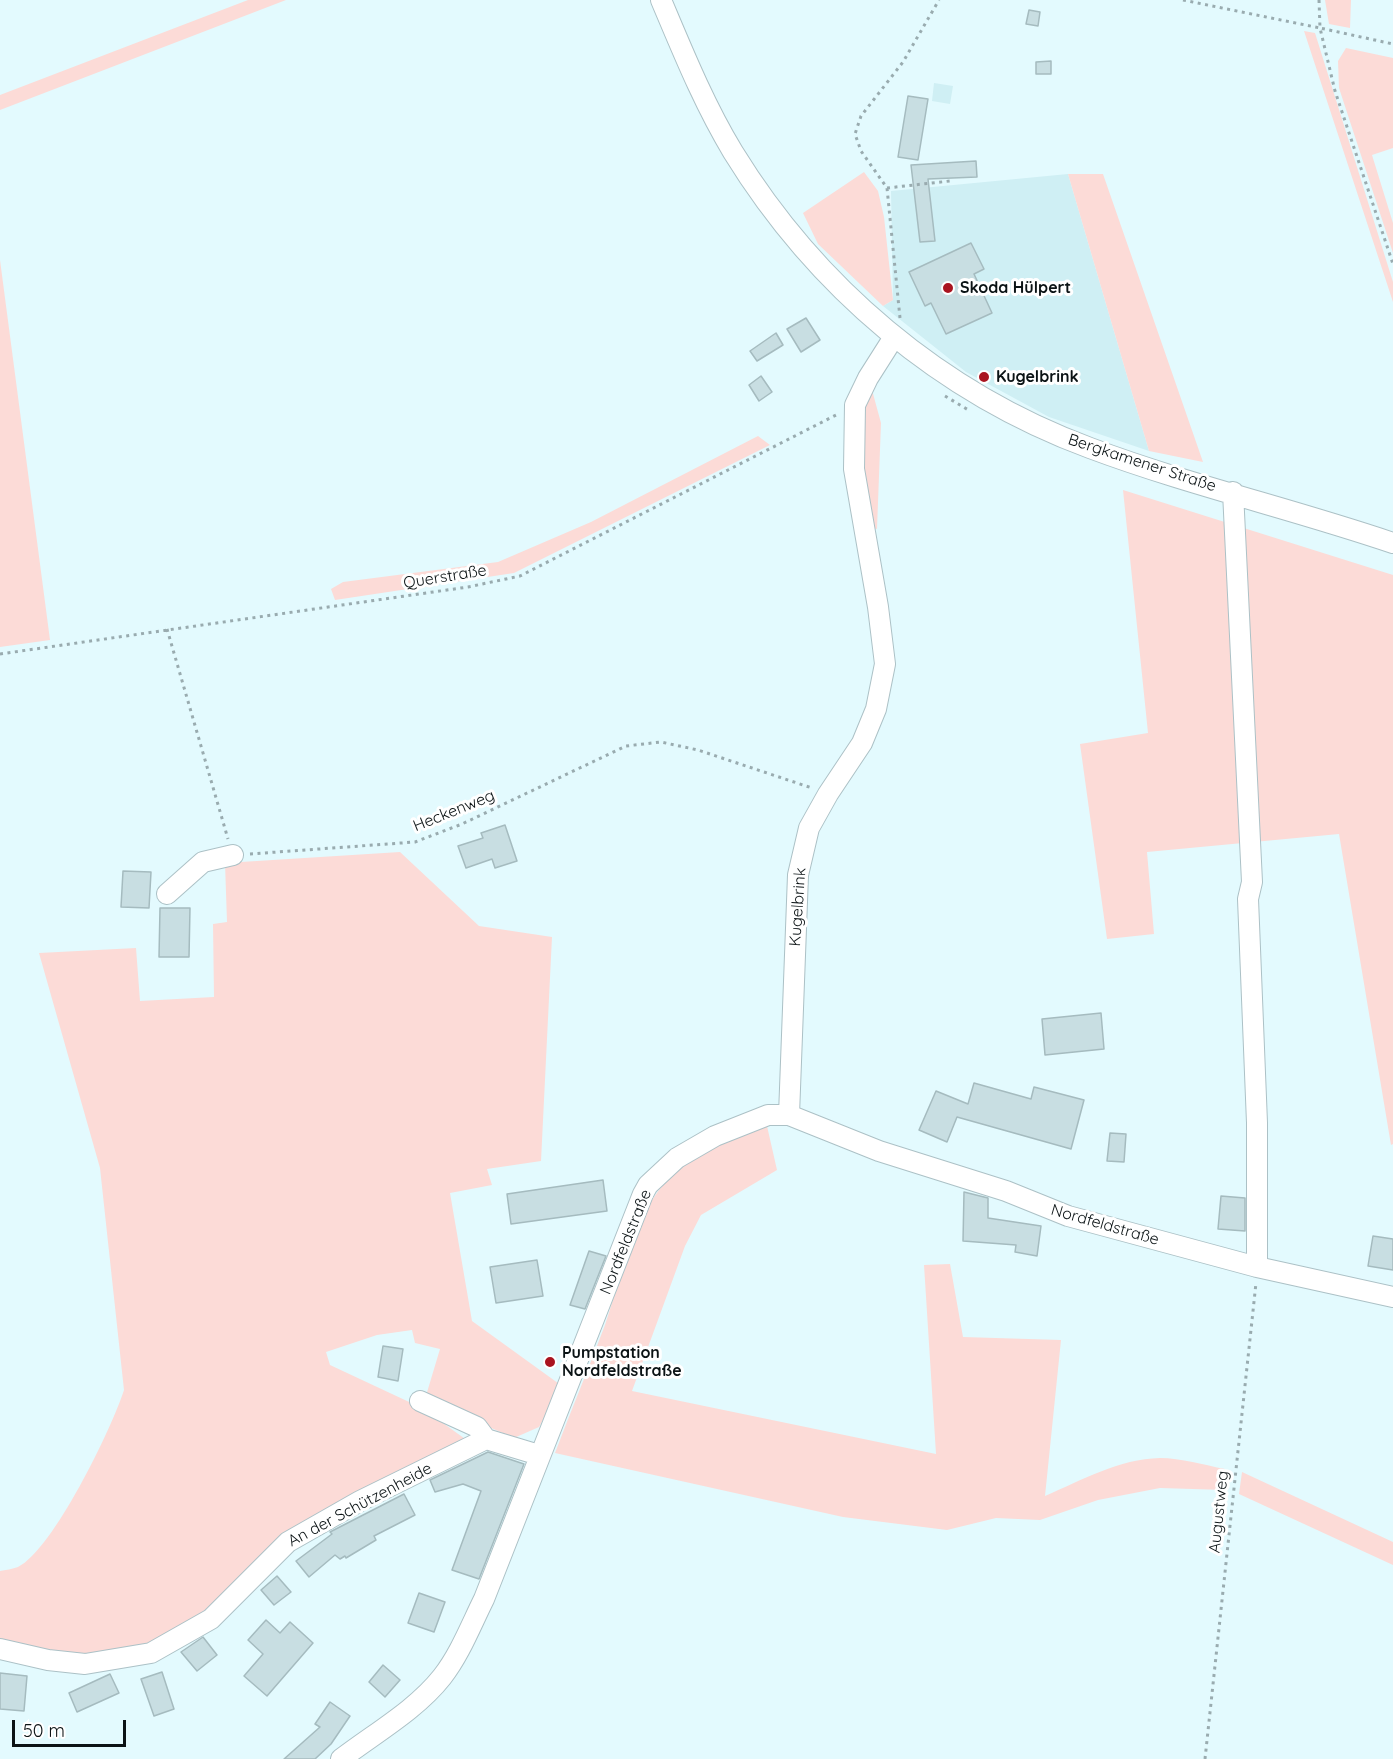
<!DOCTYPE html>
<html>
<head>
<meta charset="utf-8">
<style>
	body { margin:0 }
	#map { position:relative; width:1393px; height:1759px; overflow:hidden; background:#e3fafe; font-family:Quicksand,sans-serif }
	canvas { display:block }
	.scale { position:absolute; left:12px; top:1720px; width:114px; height:27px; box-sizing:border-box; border:3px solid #0b1315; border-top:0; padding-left:8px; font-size:18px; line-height:21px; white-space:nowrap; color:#0b1315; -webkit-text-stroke:4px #fff; paint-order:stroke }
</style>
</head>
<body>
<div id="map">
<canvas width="1393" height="1759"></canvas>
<div class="scale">50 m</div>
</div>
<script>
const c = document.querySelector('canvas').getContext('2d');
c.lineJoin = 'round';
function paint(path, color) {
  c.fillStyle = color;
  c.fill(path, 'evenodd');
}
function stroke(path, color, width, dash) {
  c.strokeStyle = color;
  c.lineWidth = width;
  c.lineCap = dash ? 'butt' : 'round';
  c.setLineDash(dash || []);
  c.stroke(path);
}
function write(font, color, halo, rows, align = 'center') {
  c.font = font + ' Quicksand,sans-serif';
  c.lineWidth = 6;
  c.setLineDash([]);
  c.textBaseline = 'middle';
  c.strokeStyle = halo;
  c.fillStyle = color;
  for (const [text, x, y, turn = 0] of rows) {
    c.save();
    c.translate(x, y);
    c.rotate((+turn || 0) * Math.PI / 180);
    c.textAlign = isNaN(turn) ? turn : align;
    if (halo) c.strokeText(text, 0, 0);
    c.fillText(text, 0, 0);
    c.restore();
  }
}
paint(new Path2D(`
	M934,83L953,86L950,104L932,101Z
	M1068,174L1149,451L1049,417L966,372L883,306L893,300L891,191Z`), '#cfeff4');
paint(new Path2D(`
	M248,0H286L0,110V95Z
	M1325,0H1351L1350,28L1329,24Z
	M1304,31L1315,33L1393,282V302Z
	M1346,48L1393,58V148L1372,155L1393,223V253L1339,88L1338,61Z
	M864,172L878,191L884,217L893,300L883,306L818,244L803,213Z
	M1068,174H1103L1203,462L1149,451Z
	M0,260L50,640L0,647Z
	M872,390L881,423L877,529L869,527C864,486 847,427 872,390Z
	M758,436L770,445L514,573L335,600L331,589L343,582L498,562L591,522Z
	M1123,490L1393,575V1144L1391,1145L1339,834L1147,852L1154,934L1107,939L1080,744L1148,733Z
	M400,852L479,926L552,937L541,1161L487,1169L492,1185L450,1193L472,1321L562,1386L539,1427L514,1438L425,1399L440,1349L415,1343L412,1330L377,1335L326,1352L330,1365L422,1408L468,1441L234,1583L194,1620L150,1646L78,1658L0,1642V1571C5,1570 13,1569 18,1567C53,1550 112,1428 124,1390L100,1168L39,953L136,948L140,1001L214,997L213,924L227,922L225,863Z
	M767,1126L777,1170L701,1215L685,1246L632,1391L936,1454L924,1265L950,1264L963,1337L1061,1340L1045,1496C1082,1480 1119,1459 1160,1458C1181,1458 1204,1465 1225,1469V1490L1160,1488L1098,1500L1040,1520L996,1518L947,1530L843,1517L555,1453C571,1410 589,1368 605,1325C623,1272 635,1204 681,1167C706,1147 737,1137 767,1126Z
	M1242,1472L1393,1542V1565L1239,1494Z`), '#fcdbd7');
const building = new Path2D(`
	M1029,10L1040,12L1038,26L1026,24Z
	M1051,61V74H1036V62Z
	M908,96L928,99L918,160L898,157Z
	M976,161L977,177L928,179L935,241L920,242L911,165Z
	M971,243L984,269L974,274L992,313L946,334L931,303L925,306L909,272Z
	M806,318L820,340L801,352L787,329Z
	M776,333L783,345L757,361L750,351Z
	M761,376L772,392L759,401L749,385Z
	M505,825L517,861L495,868L492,859L466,868L458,846L483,838L481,833Z
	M123,871L151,872L149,908L121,907Z
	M160,908H190L189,957H159Z
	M1101,1013L1104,1049L1045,1055L1042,1019Z
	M974,1083L1031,1099L1034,1087L1084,1100L1071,1149L957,1117L947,1142L919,1130L936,1091L968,1104Z
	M1110,1133L1126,1134L1124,1162L1107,1161Z
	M603,1180L607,1211L511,1224L507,1194Z
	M964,1192L988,1198V1218L1041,1226L1037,1256L1015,1252L1016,1245L963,1241Z
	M1221,1196L1245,1198V1231L1218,1229Z
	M1373,1236L1393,1239V1270L1368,1266Z
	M589,1251L606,1256L585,1309L570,1305Z
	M537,1260L543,1296L496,1303L490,1267Z
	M383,1346L403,1349L398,1381L378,1377Z
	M488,1452L524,1464L479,1579L452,1570L481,1491L463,1484L435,1492L430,1480Z
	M404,1494L415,1515L374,1536L376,1540L346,1558L345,1556L340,1559L335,1555L309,1577L296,1561L332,1534L330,1532Z
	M277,1576L291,1592L274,1605L261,1590Z
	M419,1593L445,1602L434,1632L408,1623Z
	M266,1620L280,1633L290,1622L313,1643L267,1696L244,1676L263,1654L248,1640Z
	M203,1637L217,1655L197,1671L181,1652Z
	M383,1665L400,1680L385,1697L369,1682Z
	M162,1672L174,1709L154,1716L141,1679Z
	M0,1673L27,1676L24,1711L0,1709Z
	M110,1674L119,1693L77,1712L69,1693Z
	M330,1702L350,1716L331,1744L315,1759H284L320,1727L315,1724Z`);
paint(building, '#c8dee2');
stroke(building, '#a5bbbf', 1.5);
const minor = new Path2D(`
	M661,0C683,52 704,104 733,152C816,287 941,393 1090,448C1189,485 1293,509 1393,543
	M1233,492L1252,882L1248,899L1257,1123V1267
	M167,894L203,862L233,855
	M789,1115L798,875L809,828L828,794L862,743L876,709L885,664L878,607L854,469L855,405L868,378L894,337
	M420,1401L477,1427L486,1439
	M0,1649L48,1660L85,1664L151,1653L211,1619L288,1542L360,1501L486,1439L539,1455
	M341,1759C375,1733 416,1710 442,1677C460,1654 471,1625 484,1599L643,1194L648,1185L677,1158L715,1136L768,1115H789L879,1151L1006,1191L1068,1216L1257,1267L1393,1297`);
stroke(minor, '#acc1c6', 22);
stroke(new Path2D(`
	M1183,0L1320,28L1335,91L1393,264
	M1319,0L1320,28L1393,44
	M887,188L950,181
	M900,318L887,188L861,151L855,134L861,116L903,62L939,0
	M945,396L970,411
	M167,629L228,839
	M0,654L468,587L520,576L838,414
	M250,854L415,842L462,824L626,746L661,742L698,750L812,788
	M1205,1759L1256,1283`), '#99abaf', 3, [3, 4.5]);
stroke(minor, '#fff', 20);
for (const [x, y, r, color] of [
	[948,288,6,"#a91420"],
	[984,377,6,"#a91420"],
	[550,1362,6,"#a91420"]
]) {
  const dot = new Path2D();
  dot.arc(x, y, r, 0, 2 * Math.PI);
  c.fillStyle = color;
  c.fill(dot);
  stroke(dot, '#fff', 2);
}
write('bold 16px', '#0b1315', '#fff', [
	["Skoda Hülpert",960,288],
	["Kugelbrink",996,377],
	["Pumpstation",562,1353],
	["Nordfeldstraße",562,1371]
], 'left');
write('16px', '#0b1315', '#fff', [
	["Bergkamener Straße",1142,463,18],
	["Querstraße",445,577,-9],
	["Heckenweg",454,811,-22],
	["Kugelbrink",798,907,-86],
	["Nordfeldstraße",1105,1225,16],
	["Nordfeldstraße",626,1242,-68],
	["An der Schützenheide",360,1505,-28],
	["Augustweg",1219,1512,-84]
]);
</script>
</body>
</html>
